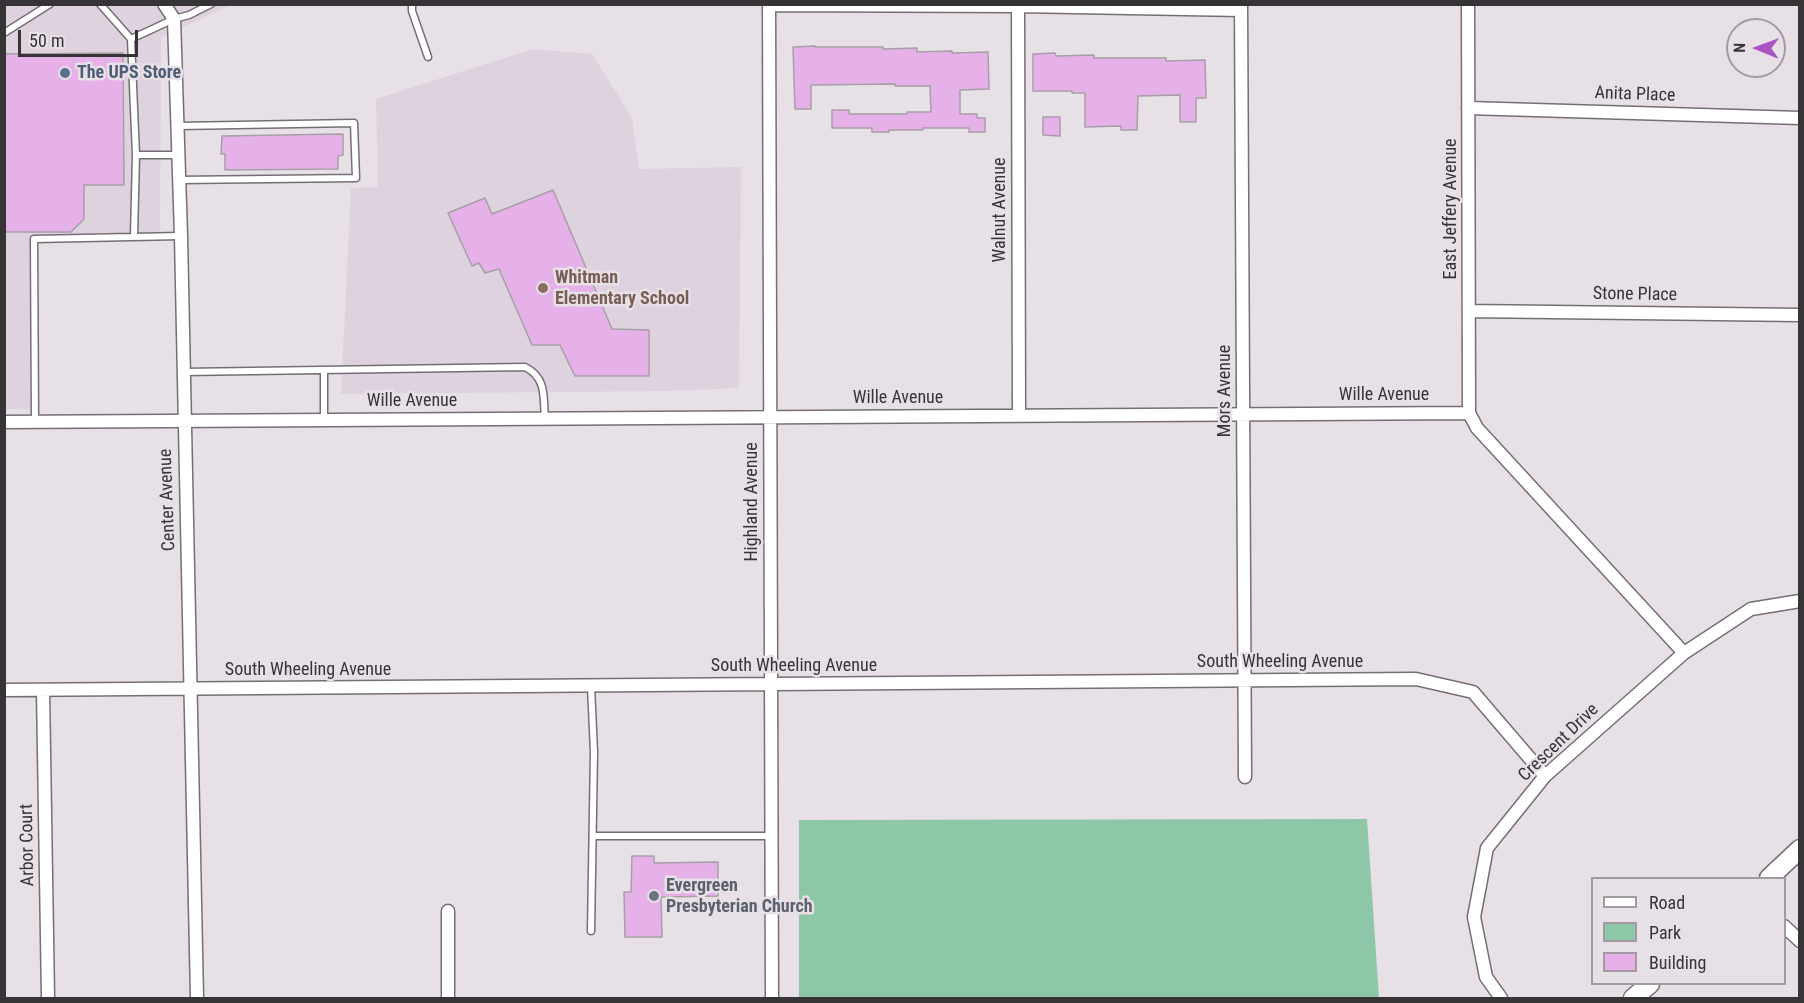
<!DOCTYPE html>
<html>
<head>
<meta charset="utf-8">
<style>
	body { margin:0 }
	#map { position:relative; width:1804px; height:1003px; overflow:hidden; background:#e7e0e7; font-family:"Roboto Condensed",sans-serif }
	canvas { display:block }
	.frame { position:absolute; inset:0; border:6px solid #373437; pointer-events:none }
	.legend { position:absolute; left:1591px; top:877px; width:195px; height:108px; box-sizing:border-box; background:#e7e0e7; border:2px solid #a19ba1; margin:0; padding:8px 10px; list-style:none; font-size:18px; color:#373437 }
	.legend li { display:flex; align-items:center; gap:12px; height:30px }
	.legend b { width:30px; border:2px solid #a19ba1 }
	.north { position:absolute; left:1726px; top:18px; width:60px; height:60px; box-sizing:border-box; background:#e7e0e7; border:2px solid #a19ba1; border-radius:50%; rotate:271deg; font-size:16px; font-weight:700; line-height:24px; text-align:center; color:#373437 }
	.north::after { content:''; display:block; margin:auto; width:21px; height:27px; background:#aa54c2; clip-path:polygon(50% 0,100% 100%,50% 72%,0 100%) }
	.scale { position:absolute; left:18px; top:30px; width:120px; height:27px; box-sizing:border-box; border:3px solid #373437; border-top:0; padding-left:8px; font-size:18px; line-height:21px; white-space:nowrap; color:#373437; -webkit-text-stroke:4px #e7e0e7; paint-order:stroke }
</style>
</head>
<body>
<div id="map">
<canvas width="1804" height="1003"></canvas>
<div class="frame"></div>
<ul class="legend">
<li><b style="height:8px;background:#fff"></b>Road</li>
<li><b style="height:16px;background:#8ec7a8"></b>Park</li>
<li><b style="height:16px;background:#e6b1e9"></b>Building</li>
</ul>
<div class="north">N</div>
<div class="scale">50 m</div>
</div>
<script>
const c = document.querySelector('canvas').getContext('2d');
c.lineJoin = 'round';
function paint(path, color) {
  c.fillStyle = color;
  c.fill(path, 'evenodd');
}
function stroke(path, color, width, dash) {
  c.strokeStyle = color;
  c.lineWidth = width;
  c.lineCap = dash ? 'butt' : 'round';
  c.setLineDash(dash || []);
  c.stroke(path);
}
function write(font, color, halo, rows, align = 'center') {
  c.font = font + ' "Roboto Condensed",sans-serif';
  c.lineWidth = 5;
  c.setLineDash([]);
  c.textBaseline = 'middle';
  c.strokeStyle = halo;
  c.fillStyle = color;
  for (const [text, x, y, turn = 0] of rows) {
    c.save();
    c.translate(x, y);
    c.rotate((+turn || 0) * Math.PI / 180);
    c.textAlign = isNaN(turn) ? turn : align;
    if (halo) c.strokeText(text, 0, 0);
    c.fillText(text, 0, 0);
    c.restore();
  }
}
paint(new Path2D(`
	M4,5H230L161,38L160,234L30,237V409H5Z
	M533,49L592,54L632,118L639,169L741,167L739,388L669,391L341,394L351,188L378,187L376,99Z`), '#ded2df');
paint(new Path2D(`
	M1367,819L1379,998H799V820Z`), '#8ec7a8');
const building = new Path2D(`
	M815,46V47H883V49L917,48V52L952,51V53L988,52L989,89L960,90V114H977V118H985V132H969V128H923V130H889V132H872V128H832V110H849V114H907V112H931L930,86H895V84L811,85V109H795L793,47Z
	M123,53L124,185H84V219L71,232H4V54Z
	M1055,53L1056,56L1094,55V58H1166V61L1205,60L1206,98H1196V122H1180V95L1138,96L1137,130H1121V126L1085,127V93H1072V91H1033V54Z
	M1043,117H1060V136L1043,135Z
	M343,134V155L338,156V169L225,170V154H221L222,136Z
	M553,190L612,329L649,330V376H575L560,345H532L499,269L485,273L479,263L472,266L448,213L485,198L492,214Z
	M632,856H654V863L718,862V896L661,897L662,937H625L624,892H631Z`);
paint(building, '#e6b1e9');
stroke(building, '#a6a0a6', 1.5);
const lane = new Path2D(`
	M100,4L131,39L136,155L134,236
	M412,4V11L428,57
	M4,33L50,4
	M131,39L174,19L189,15L211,4
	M178,126L354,123L356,178L179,180
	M136,155H178
	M324,370V420
	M184,372L525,367C547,378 543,397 545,418
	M35,421L34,239L181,236
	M593,836H771
	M591,931L594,752L591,686`);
const street = new Path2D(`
	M164,4L174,19L181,236L197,998
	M769,4L772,998
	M1018,4L1019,416
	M1241,4L1245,777
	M1468,4L1469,413L1477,428L1684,653
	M769,5L1018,6L1241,10
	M1468,108L1800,118
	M1469,311L1800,315
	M4,422L1469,413
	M4,690L1416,679L1473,692L1545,776
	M43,690L48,998
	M448,911V998
	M1784,926L1800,941
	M1501,998L1486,977L1474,917L1487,848L1545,776L1684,653L1751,609L1800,601`);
const secondary = new Path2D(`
	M1769,878L1800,849
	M1633,998L1650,984`);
stroke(lane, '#756f75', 9);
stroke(street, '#756f75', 15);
stroke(secondary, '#756f75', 21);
stroke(lane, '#fff', 6);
stroke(street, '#fff', 12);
stroke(secondary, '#fff', 18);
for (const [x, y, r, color] of [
	[65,73,6,"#5c6f8a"],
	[543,288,6,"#8d6e63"],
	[654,896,6,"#6b7280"]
]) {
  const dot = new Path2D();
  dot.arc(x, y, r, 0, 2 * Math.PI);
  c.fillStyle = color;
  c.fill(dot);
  stroke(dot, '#e7e0e7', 2);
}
write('bold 18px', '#4e5e75', '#e7e0e7', [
	["The UPS Store",77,73]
], 'left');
write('18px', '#373437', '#e7e0e7', [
	["Anita Place",1635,95,2],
	["East Jeffery Avenue",1451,209,-90],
	["Walnut Avenue",1000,210,-90],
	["Stone Place",1635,295,1],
	["Mors Avenue",1225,391,-90],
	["Wille Avenue",1384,395],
	["Wille Avenue",898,398],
	["Wille Avenue",412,401],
	["Center Avenue",168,500,-92],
	["Highland Avenue",752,502,-90],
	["South Wheeling Avenue",1280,662],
	["South Wheeling Avenue",794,666],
	["South Wheeling Avenue",308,670],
	["Crescent Drive",1559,743,-44],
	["Arbor Court",28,845,-91]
]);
write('bold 18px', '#785e54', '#e7e0e7', [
	["Whitman",555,278],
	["Elementary School",555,299]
], 'left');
write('bold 18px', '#5b616d', '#e7e0e7', [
	["Evergreen",666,886],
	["Presbyterian Church",666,907]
], 'left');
</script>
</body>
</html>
